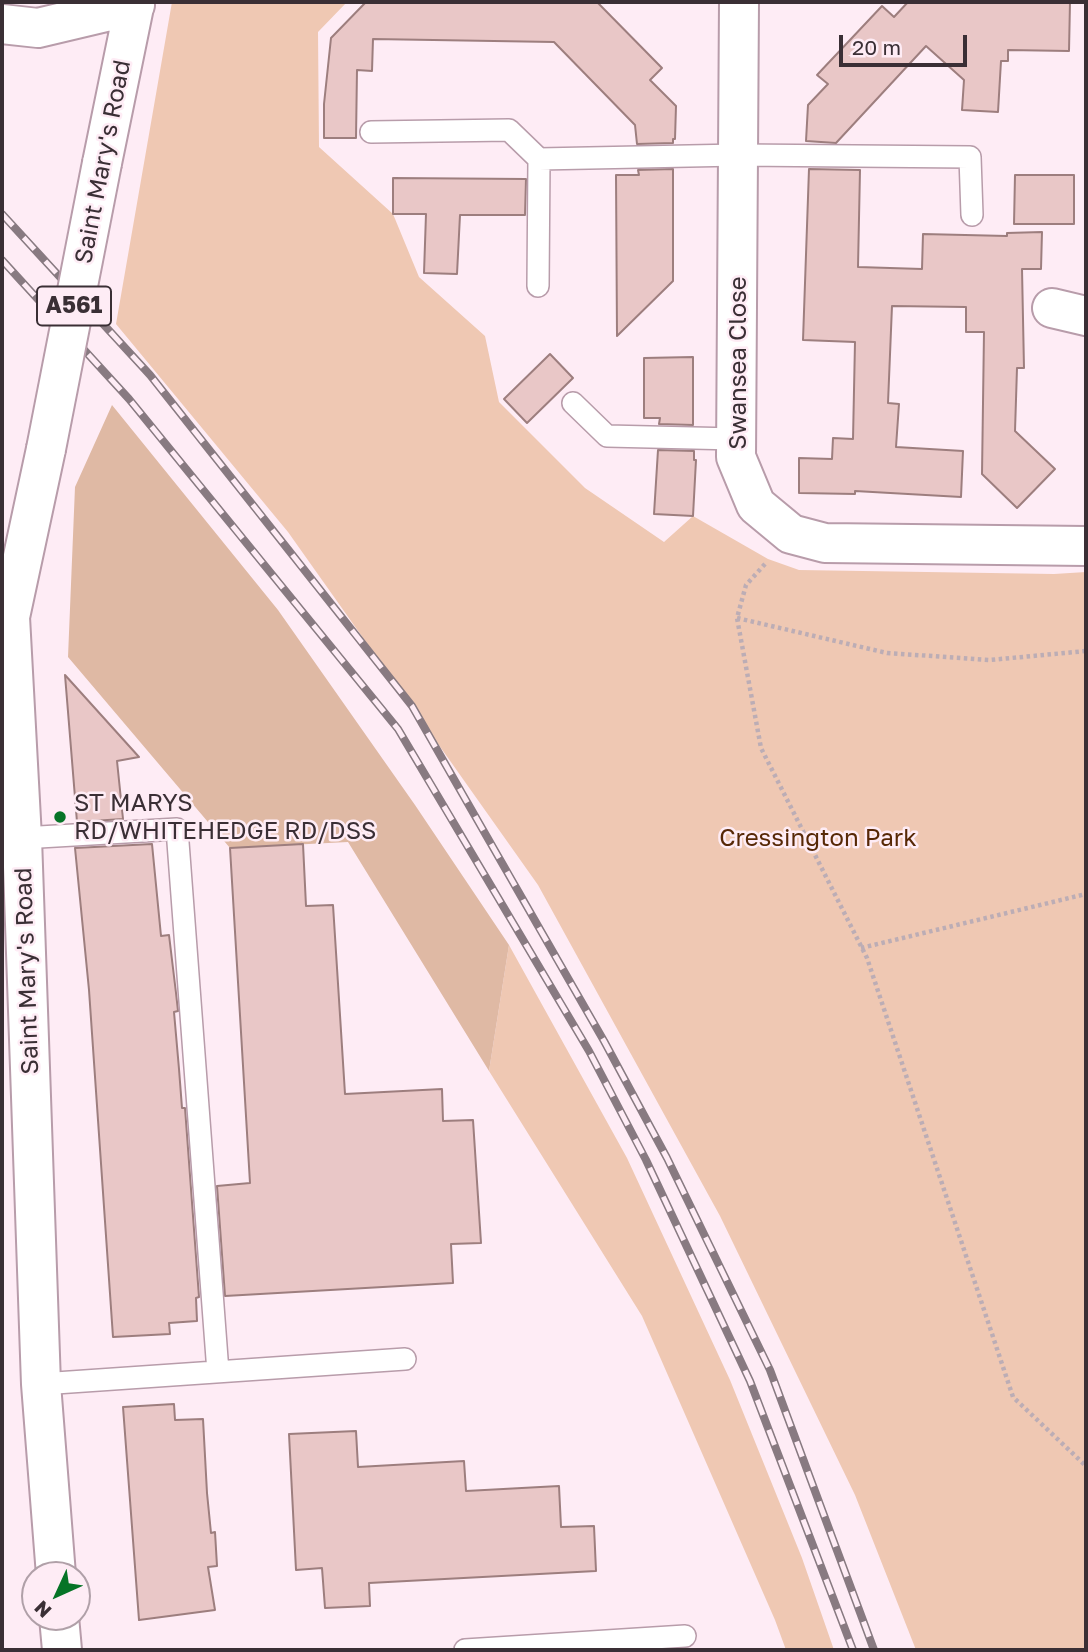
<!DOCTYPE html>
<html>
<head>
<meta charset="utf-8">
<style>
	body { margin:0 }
	#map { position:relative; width:1088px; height:1652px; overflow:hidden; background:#feecf5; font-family:"Golos Text",sans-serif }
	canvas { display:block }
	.frame { position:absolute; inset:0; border:4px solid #3a2f35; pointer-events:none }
	.north { position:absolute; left:21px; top:1561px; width:70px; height:70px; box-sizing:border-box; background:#feecf5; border:2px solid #b0a0a8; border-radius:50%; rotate:225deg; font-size:19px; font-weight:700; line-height:28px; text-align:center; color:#3a2f35 }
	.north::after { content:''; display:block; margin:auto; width:24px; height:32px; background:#067427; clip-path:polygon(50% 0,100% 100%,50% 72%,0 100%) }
	.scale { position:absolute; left:839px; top:35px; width:128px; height:32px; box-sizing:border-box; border:4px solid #3a2f35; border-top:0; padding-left:9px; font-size:21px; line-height:24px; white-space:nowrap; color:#3a2f35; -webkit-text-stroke:5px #feecf5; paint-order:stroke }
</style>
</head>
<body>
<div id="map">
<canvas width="1088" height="1652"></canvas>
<div class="frame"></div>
<div class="north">N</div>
<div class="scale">20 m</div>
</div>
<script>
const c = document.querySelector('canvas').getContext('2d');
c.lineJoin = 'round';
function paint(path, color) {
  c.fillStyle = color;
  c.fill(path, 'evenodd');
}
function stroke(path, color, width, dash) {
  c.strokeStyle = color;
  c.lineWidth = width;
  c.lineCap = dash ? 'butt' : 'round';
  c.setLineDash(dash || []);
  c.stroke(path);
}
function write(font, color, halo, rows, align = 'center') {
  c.font = font + ' "Golos Text",sans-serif';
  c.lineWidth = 5;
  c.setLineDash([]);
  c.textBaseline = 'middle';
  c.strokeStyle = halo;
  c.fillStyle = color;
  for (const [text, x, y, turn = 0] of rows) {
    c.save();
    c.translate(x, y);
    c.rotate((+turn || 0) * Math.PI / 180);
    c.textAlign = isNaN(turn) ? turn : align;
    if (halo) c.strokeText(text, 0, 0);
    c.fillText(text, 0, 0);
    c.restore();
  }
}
paint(new Path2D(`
	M172,2H347L318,32L319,147L393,214L419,277L485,336L499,402L585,488L664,542L693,516L768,559L799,570L1054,574L1086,572V1650H916L855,1495L720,1216L538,885L288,532L116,324Z
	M509,945L627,1158L730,1380L802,1558L834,1650H786L775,1620L642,1316L489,1071Z`), '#efc8b3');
paint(new Path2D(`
	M112,405L278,610L415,805L509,945L489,1071L348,842L230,848L68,657L75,487Z`), '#dfb9a4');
const building = new Path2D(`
	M366,2H597L662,68L650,80L676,106L675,139H673V143L637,144L635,125L554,42L373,39L372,71L357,70L356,138H324V104L331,38Z
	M908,2H1070L1069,51L1008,50V61H1001L998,112L962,110L964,80L926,46L836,143L806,141L808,105L828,84L817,75L882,6L894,17Z
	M673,169V281L617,336L616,175H639L638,170Z
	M809,169L860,170L858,267L922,269L923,234L1007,236V233L1042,232L1041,269H1022L1024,368H1017L1015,431L1055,469L1017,508L982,474L984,332H966V307L892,306L888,403L899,404L896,447L963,451L961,497L855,491V494L799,493V458L832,459L833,438L853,439L855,342L803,340Z
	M1015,175H1074V224H1014Z
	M393,178L526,179L525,215H460L457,274L424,273L426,214H393Z
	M550,354L573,378L527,423L504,399Z
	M693,357V425L659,424L660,418H644V358Z
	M658,450L694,451V460H696L693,516L654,514Z
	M65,675L139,757L117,761L123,819L77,822Z
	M152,844L161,936L169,935L176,993L178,1011L174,1012L179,1069L182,1108H185L199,1297L196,1298L197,1321L169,1323L170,1334L113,1337L89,990L75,848Z
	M303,844L306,906L333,905L345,1094L442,1089L443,1121L473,1120L481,1243L451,1244L453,1283L225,1296L217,1186L250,1183L230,848Z
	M174,1404L175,1420L203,1419L207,1493L211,1533L215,1532L217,1566L208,1567L215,1610L139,1620L123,1407Z
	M356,1431L358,1467L464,1461L466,1491L559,1486L561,1527L594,1526L596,1571L369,1583L370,1606L325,1608L322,1568L296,1570L289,1434Z`);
paint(building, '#e9c7c7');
stroke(building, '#9d7e7e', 2);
const lane = new Path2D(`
	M371,132L509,130L539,159L739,155L970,157L972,215
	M538,286L539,159
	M573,403L607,436L736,439
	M22,838L177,829L218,1372
	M41,1384L405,1359
	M465,1650L685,1636`);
const street = new Path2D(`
	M739,2L736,457L756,505L791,534L825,543L1086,546
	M1052,308L1086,316`);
const highway = new Path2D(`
	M2,24L38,28L135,5
	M102,163L135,2
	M46,449L10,617L22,838L41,1384L56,1575
	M59,1617L62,1650`);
stroke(lane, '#b89caa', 24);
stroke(street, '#b89caa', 42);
stroke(highway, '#b89caa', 42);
stroke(new Path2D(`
	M765,564L746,585L737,618L761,748L867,958L1013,1397L1086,1466
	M737,618L887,653L990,660L1086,651
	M861,948L1086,894`), '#bcadb5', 4.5, [3.5, 3.5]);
stroke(lane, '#fff', 21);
stroke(street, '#fff', 38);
stroke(highway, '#fff', 38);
const rail = new Path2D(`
	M2,214L150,375L412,706L604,1041L667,1158L770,1370L874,1650
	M2,260L129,399L398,729L589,1051L646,1160L750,1381L853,1650`);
stroke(rail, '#887a81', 8);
stroke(rail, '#feecf5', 5, [16]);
const highwayBridge = new Path2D(`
	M46,449L102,163`);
stroke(highwayBridge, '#b89caa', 42, []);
stroke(highwayBridge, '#fff', 38);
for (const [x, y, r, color] of [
	[60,817,7,"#067427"]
]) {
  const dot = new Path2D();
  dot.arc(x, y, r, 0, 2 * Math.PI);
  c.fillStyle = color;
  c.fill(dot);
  stroke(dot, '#feecf5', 2.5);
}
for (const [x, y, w] of [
	[74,306,74]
]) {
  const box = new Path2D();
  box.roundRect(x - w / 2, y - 19.5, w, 39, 5);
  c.fillStyle = '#feecf5';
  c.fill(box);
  stroke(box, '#3a2f35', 2);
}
write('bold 23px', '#3a2f35', null, [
	["A561",74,306]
]);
write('24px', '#3a2f35', '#feecf5', [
	["Saint Mary's Road",103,162,-79],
	["Swansea Close",738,363,-90],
	["Saint Mary's Road",27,971,-92]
]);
write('24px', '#3a2f35', '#feecf5', [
	["ST MARYS",74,803],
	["RD/WHITEHEDGE RD/DSS",74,831]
], 'left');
write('24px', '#572806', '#feecf5', [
	["Cressington Park",818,838]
]);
</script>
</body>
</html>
